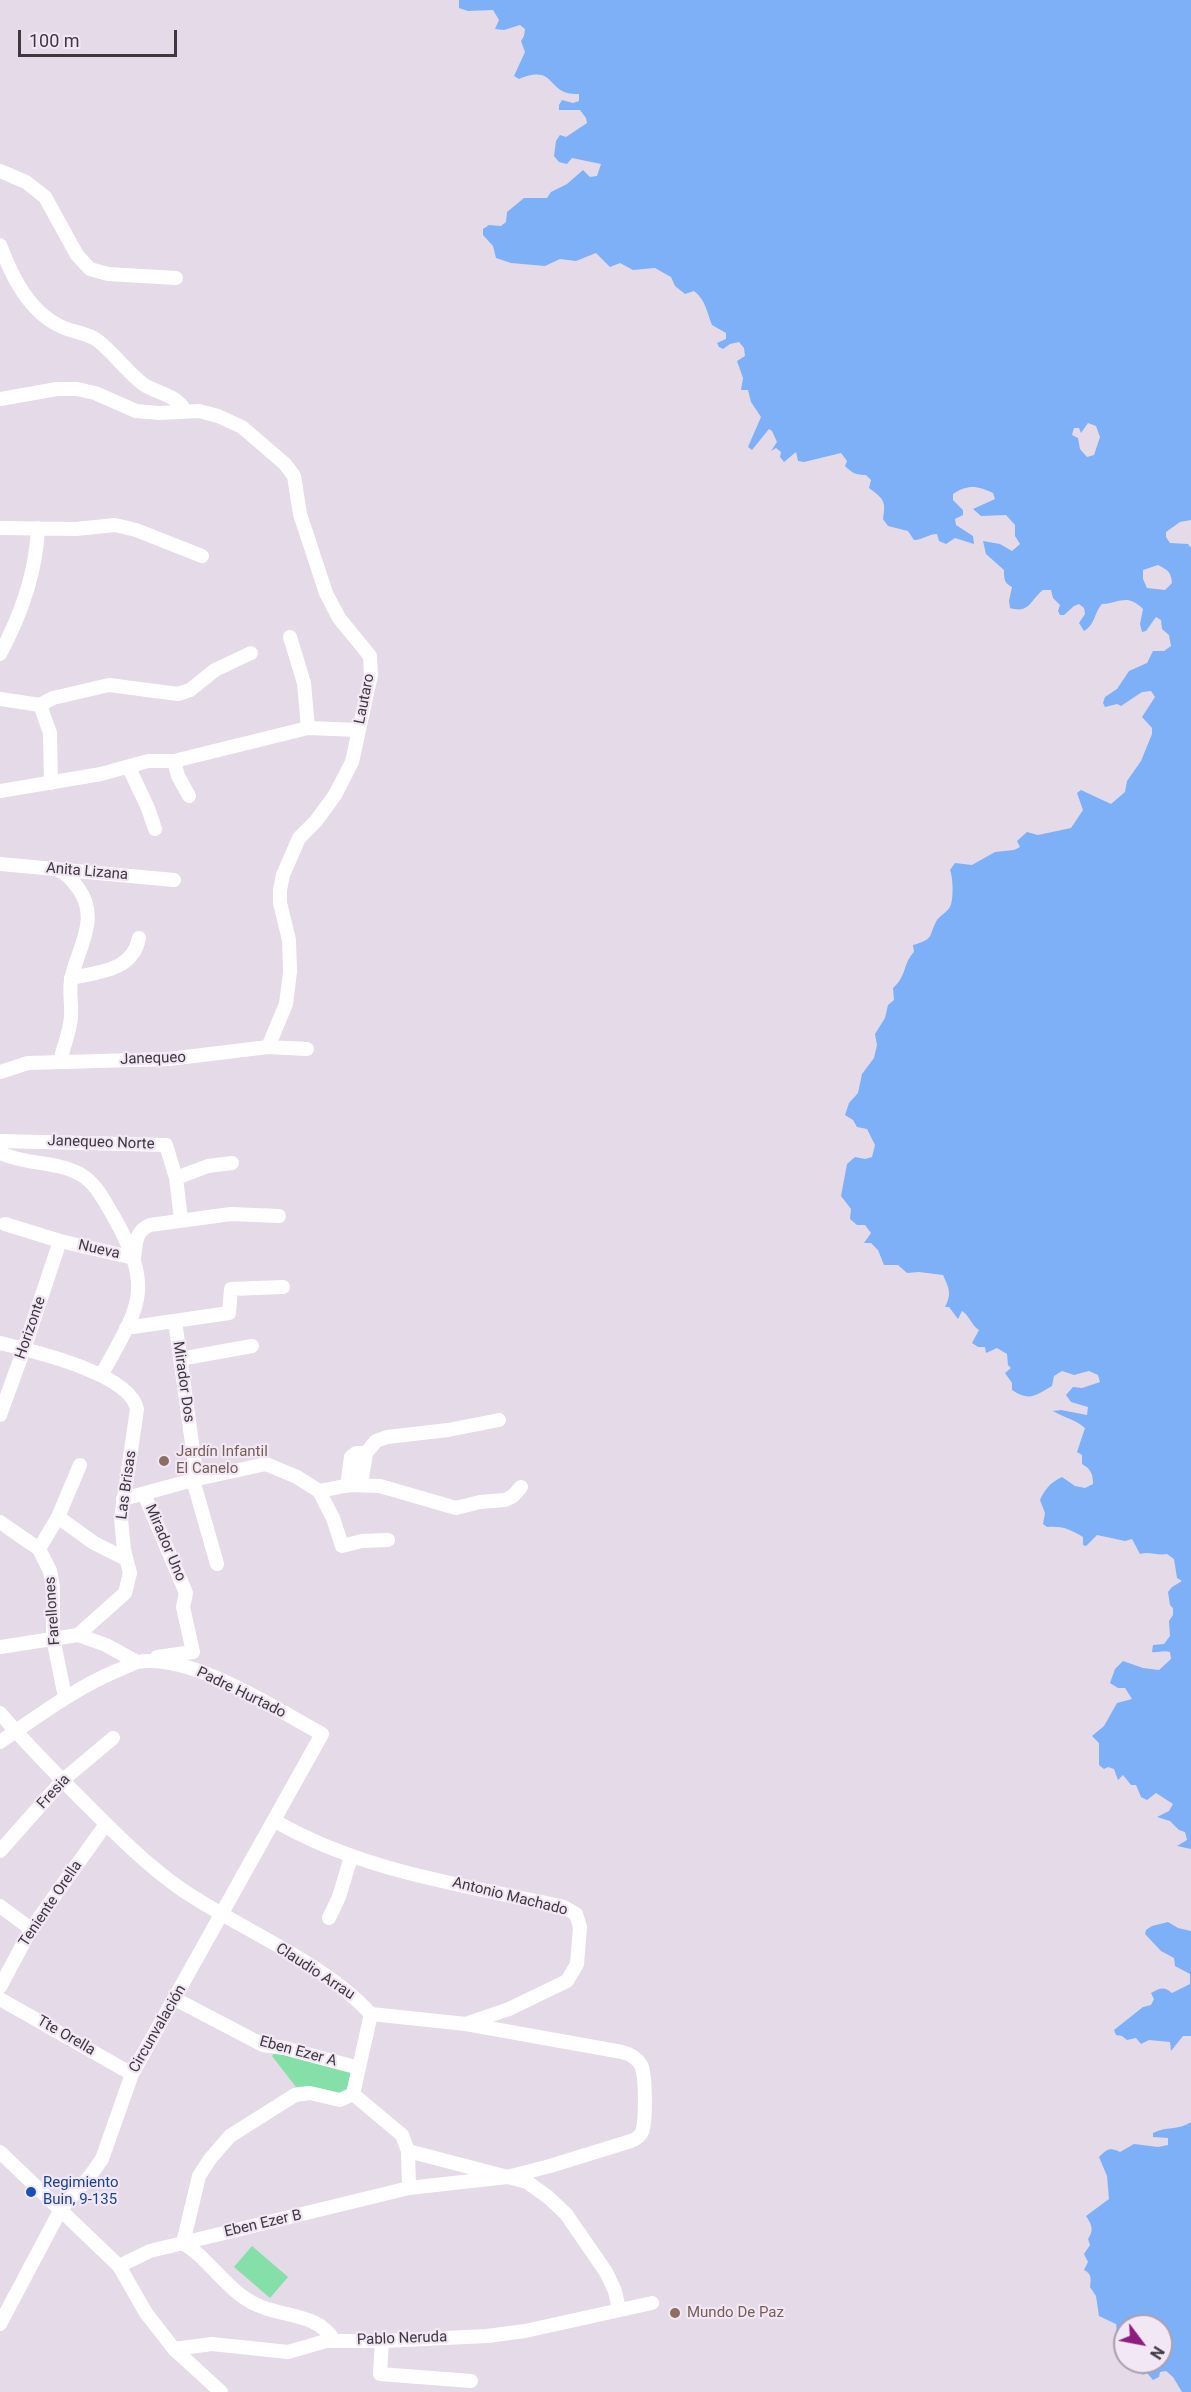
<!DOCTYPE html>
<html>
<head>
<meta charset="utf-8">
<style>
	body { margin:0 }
	#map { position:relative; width:1191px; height:2392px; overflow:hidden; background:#e5dae7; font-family:Roboto,sans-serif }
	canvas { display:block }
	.north { position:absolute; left:1113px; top:2314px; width:60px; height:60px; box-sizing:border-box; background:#f2e7f4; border:2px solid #aaa1ac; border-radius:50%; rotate:122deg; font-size:16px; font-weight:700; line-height:24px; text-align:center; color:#3e393f }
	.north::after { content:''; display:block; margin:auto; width:21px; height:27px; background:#901d7d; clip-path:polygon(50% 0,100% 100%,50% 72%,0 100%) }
	.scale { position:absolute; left:18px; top:30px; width:159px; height:27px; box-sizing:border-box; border:3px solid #3e393f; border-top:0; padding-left:8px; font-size:18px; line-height:21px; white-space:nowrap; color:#3e393f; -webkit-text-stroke:4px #f2e7f4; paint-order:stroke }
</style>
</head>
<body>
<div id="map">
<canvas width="1191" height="2392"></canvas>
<div class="north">N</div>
<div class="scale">100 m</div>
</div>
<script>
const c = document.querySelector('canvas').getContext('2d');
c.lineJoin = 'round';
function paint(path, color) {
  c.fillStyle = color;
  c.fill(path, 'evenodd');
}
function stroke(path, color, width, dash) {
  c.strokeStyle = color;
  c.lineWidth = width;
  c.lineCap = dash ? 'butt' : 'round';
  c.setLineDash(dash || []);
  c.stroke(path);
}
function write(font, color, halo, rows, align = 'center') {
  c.font = font + ' Roboto,sans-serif';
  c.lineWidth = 4.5;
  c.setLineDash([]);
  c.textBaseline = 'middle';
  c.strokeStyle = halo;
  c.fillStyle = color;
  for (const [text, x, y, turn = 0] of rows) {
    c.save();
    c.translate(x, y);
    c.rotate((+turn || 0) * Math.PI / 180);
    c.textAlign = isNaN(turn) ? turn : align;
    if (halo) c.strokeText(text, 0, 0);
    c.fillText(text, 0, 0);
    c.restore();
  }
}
paint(new Path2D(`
	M275,2051L352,2068L346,2092L341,2095L307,2086L296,2087L272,2056Z
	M252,2246L288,2277L270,2298L234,2267Z`), '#85dfa9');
paint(new Path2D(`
	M459,0H1191V520L1180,522L1166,532V537L1170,543L1188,544L1191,548V1849L1177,1846L1187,1840L1185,1832L1179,1830L1170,1821L1157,1817L1169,1811L1173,1804L1156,1793L1147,1800L1141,1797L1136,1785H1131L1123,1775L1118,1780L1114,1769L1108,1767L1104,1769L1099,1765V1743L1092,1736L1104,1726L1117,1703L1132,1699L1125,1688H1118L1110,1683L1115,1669L1123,1661L1143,1668L1159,1670L1171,1659L1170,1652C1163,1650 1158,1653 1152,1652L1153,1645L1164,1644L1170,1636L1169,1621L1173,1615V1608L1170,1605L1168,1592L1172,1587L1182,1581L1177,1578L1174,1559L1167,1554C1157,1556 1149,1551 1140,1554L1132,1539L1125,1541L1097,1535L1086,1546L1083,1545V1537C1070,1529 1062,1526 1047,1527L1043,1524L1045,1513L1040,1500C1045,1489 1051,1482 1062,1477L1075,1486L1085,1488L1093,1484C1093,1474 1091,1469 1082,1464V1455L1077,1452L1085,1428C1075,1419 1064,1418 1053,1411L1061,1410L1087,1415L1088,1407L1071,1402L1066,1395L1073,1387L1082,1388L1100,1382L1098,1375L1089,1371L1074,1375L1062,1371L1054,1376L1052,1386C1036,1395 1030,1402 1012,1390V1383L1005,1373L1011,1368L1008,1365L1007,1354L997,1348L986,1353L985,1347H978L972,1343L979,1330C971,1325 970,1316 962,1311L958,1319L949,1307H945C952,1294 949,1288 943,1275L919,1272L907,1273L898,1265H884L878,1250L871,1243H864L871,1233L865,1225H857L850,1219L851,1209L841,1196L847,1164L855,1157L865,1159L872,1157L875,1145L867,1129L857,1127L853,1120L845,1115L849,1103L858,1093L862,1074L874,1058L877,1045L875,1034L885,1018L888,1005L894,1000L893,988C907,976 903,963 914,952L913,945C935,939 928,936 937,920C941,915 947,912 950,907C954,900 953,877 950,870L955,863L972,865L995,852L1014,850L1020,847L1017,841L1027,832L1038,835L1071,828L1083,810L1077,793L1081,790L1111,804L1125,792L1127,781L1141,761L1152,734V728L1142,717L1155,697L1151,691L1142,692L1121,706L1117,704L1105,707L1103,703L1105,697L1117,689L1129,671L1147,663L1153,651H1164L1171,646L1169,635L1162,629L1161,620L1156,617L1146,631L1142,632L1140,624L1143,609C1127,593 1120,603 1102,604C1094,613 1095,625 1084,631L1079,623L1085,614L1084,608L1079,604L1074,606L1064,615H1060L1058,611L1060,605L1053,598L1051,590H1043C1030,600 1030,614 1010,608L1009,601L1012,587C1004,583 1004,579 1004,570L986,554L983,541L1000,544L1012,551L1020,544L1015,536V525L1006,515L981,516L973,509L995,499L993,493C977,486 969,484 953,494V500L963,510V515L955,519L956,525L973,536L974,544L955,538L946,544L939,541L937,534C928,534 923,540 914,540L908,531L888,526L883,519C886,501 884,499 869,488L871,480L866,475C856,475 852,473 845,466L847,461L841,453L804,462L798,461L796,452L784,462L780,457L781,452L776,448L771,451L777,442L772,431L769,429L752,450L748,447L761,417L751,402L748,390H741L743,378L737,361L745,356L744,348L739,342L730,344L723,349L719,347L717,343L726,339V333L712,325C707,313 706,300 694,291L685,294L675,286L671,277L655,268L633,270L620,263L610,267L596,253L576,261L560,259L545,266L511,263L496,258L493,246L483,235V229L489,225L501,226L506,222L507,212L524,198H547L551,192L567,184L583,170L590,177L597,176L601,164L572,158L567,164L559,162L554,156L556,141L560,135L566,137L587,123L586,118L580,110H559V105L562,100L573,103L579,101V94C545,96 558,63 519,79L514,76L525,52L521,41L524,36L525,29L520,25L504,30L495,29L499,20L493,10L468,11L459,8ZM1088,423L1096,426L1100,437L1094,455L1087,457L1080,449L1078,438L1072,435L1074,428H1079L1081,433ZM1158,565C1168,570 1171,572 1172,583L1165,590L1147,588L1143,579V570Z
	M1168,1922L1178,1928L1191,1931V2036H1183L1171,2051L1170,2042L1149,2040L1141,2044L1136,2038L1127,2040L1122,2036L1116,2035L1114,2030L1143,2007L1151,2005L1154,1999L1151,1993C1160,1988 1164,1986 1172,1993L1190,1984V1974L1175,1966L1174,1958L1161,1951L1145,1934L1146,1930L1152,1926Z
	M1191,2122V2392H1182L1173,2377L1166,2371L1160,2372L1159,2377L1153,2380L1147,2373L1142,2375L1144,2362H1161V2326H1125V2346C1108,2338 1119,2337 1116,2324L1099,2316L1096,2296L1090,2287C1091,2279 1092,2274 1084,2270L1088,2262L1084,2254L1090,2245L1088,2239C1094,2230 1092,2225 1086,2216L1109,2199L1107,2176L1099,2157C1107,2149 1110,2147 1120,2152L1134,2144L1158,2147L1168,2145V2138L1153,2137V2133C1166,2126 1178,2131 1191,2122Z`), '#7eb0f8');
stroke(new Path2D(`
	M0,171L26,182L45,197L77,255L90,269L108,274L176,278
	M0,245C12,277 29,312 62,327C73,332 87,333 97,340C114,353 126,371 143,384C157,394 177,394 185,411
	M0,399L57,389H77L95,393L136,411L159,413L199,411L218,416L242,427L285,464L294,476L300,514L326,593L339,618L370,656L371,675L352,762L335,795L316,821L299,838L283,875L280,890V903L289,940L290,972L286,1004L268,1047
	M0,528L76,529L115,525L136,530L202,556
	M290,637L304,683L308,728
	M0,654C21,615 36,573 38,528
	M0,699L40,705L53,698L109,685L178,694L190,690L215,670L251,653
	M40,705L50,733L51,783
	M174,761L178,776L189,796
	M129,768L148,808L155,829
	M0,791L101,774L148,761H174L308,728L359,730
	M0,864L174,880
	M58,870C67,873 73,881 78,888C101,919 77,949 71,980C69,993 72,1005 71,1017C70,1032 63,1047 60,1062
	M71,978C98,972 133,971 139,938
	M0,1072L28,1063L169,1059L268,1047L307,1049
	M0,1141L166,1145L176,1178L181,1219
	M0,1153C26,1165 56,1161 80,1174C97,1184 104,1201 114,1217C155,1291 139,1306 102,1374
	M176,1178L208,1166L232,1163
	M5,1224L60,1241L134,1258
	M134,1258C136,1244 135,1231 150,1225L231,1214L279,1216
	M175,1321L197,1479
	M126,1328L229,1313L231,1289L283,1287
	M0,1343C32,1351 130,1373 137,1409L121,1519L124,1550L130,1573L125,1593L78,1635L0,1647
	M180,1359L252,1346
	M0,1415L24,1349L60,1241
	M193,1480L217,1564
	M361,1485L366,1453L376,1441L387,1437L448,1430L499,1420
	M347,1486L351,1457L356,1453H366
	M319,1491L350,1485L380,1486L456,1508L480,1502L505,1500L513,1496L521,1487
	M144,1494L186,1593L183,1607L193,1652L157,1657
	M123,1499L197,1479L266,1464L297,1477L319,1491L333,1518L342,1546L362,1541L388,1540
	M58,1517L94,1543L126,1559
	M0,1522L39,1549L50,1571L53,1587V1638L65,1697
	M39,1549L58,1517L80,1465
	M78,1635L106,1645L137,1662
	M0,1713C26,1744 54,1772 82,1800C113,1831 144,1863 181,1889C241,1930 321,1960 371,2014L466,2024L622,2052C630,2054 637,2058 641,2065C646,2075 646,2122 642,2132C640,2137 636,2139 631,2141L550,2166L507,2177L409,2188L183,2243L150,2251L119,2266
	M0,1742C38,1716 74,1689 116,1671C123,1668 131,1664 137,1662C192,1653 274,1708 322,1734L132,2074L102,2159L90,2176L61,2209L0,2324
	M275,1821C363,1872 465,1885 564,1907L576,1914L580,1927L577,1964L567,1981L509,2009L468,2023
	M0,1851L63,1780L113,1738
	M0,1906L31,1929
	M329,1918L339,1897L351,1857
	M0,1987L31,1929L106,1824
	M0,1999L132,2074
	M175,1999L263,2045L284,2048L359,2068
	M353,2094L402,2135L408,2151L527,2182L548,2197L566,2214L606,2272L615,2291L619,2310
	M353,2094L371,2014
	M408,2151L409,2188
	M0,2152L119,2266L146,2313L174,2349L221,2392
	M334,2341C319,2313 282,2317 257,2305C235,2295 221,2276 204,2260C198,2253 190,2248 183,2243L199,2176L210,2159L230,2136L295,2095L310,2093L340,2100L353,2094
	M382,2341L380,2374L471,2381
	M174,2349L212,2344L288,2352L326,2341H382L487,2336L525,2331L652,2303`), '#fff', 14);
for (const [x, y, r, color] of [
	[164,1461,6,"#8d6e63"],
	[31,2192,6,"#1a4fb4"],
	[675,2313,6,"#8d6e63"]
]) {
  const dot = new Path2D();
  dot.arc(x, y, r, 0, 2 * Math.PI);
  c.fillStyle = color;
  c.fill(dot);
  stroke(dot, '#f2e7f4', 2);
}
write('15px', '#3e393f', '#f2e7f4', [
	["Lautaro",365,699,-79],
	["Anita Lizana",87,872,5],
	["Janequeo",153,1059,-2],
	["Janequeo Norte",101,1143,2],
	["Nueva",99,1250,13],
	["Horizonte",31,1328,-71],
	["Mirador Dos",183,1382,82],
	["Las Brisas",127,1485,-82],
	["Mirador Uno",165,1543,67],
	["Farellones",53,1611,-94],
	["Padre Hurtado",241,1693,26],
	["Fresia",54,1792,-47],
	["Antonio Machado",510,1897,14],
	["Teniente Orella",51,1904,-56],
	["Claudio Arrau",315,1972,33],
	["Circunvalación",158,2029,-60],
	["Tte Orella",66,2036,30],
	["Eben Ezer A",298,2052,15],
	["Eben Ezer B",263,2224,-13],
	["Pablo Neruda",402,2339,-2]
]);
write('15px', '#785e54', '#f2e7f4', [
	["Jardín Infantil",176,1452],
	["El Canelo",176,1469],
	["Mundo De Paz",687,2313]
], 'left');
write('15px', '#164399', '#f2e7f4', [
	["Regimiento",43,2183],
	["Buin, 9-135",43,2200]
], 'left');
</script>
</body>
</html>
